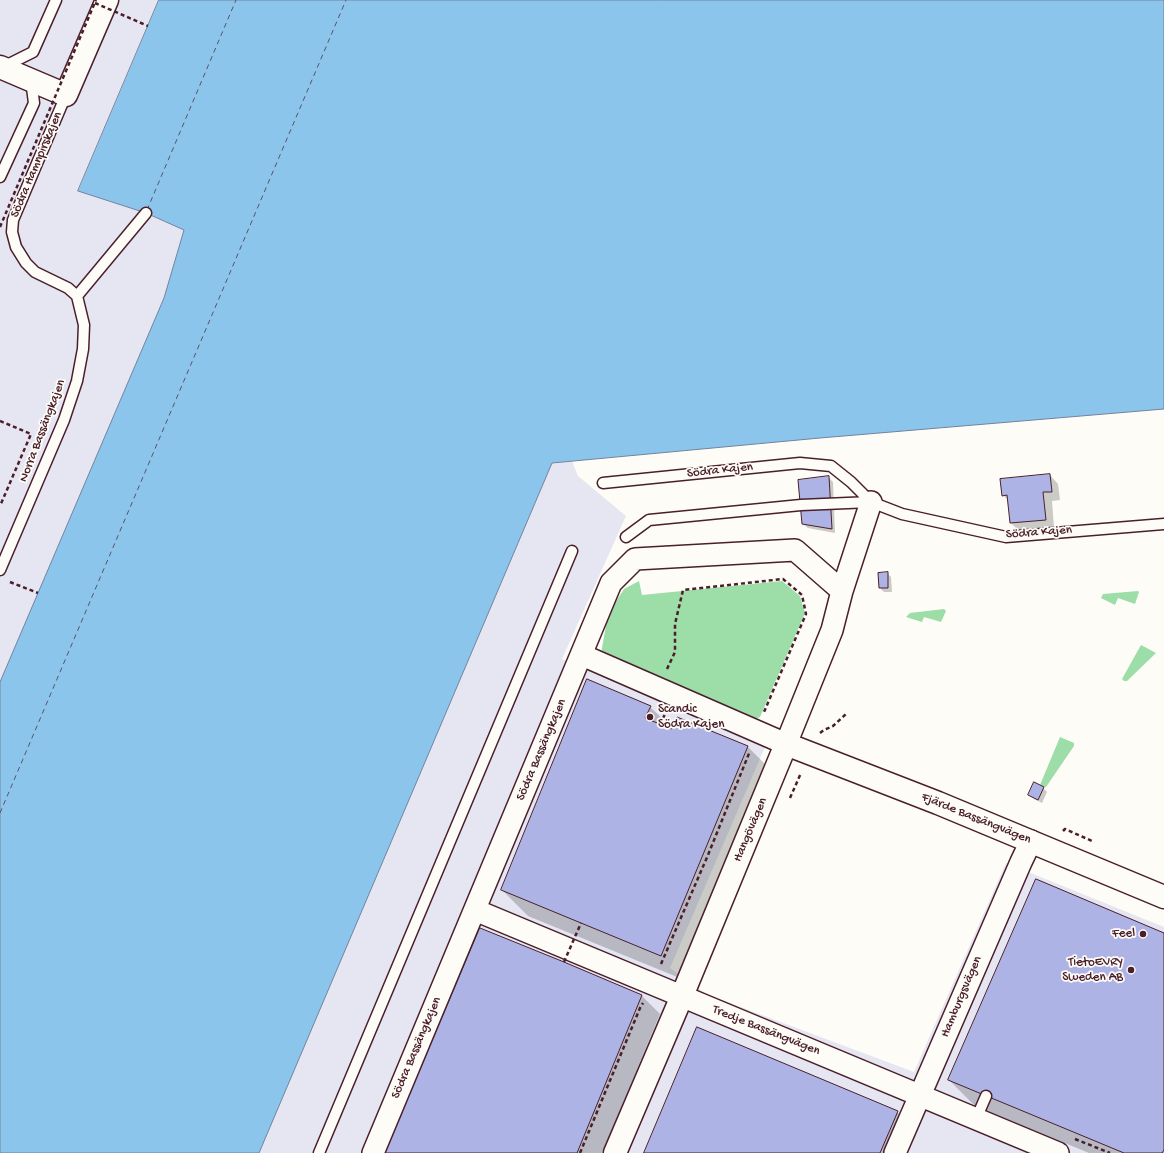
<!DOCTYPE html>
<html>
<head>
<meta charset="utf-8">
<style>
	body { margin:0 }
	canvas { display:block; background:#fdfcf7 }
</style>
</head>
<body>
<canvas width="1164" height="1153"></canvas>
<script>
const c = document.querySelector('canvas').getContext('2d');
c.lineJoin = 'round';
function paint(path, color) {
  c.fillStyle = color;
  c.fill(path, 'evenodd');
}
function stroke(path, color, width, dash) {
  c.strokeStyle = color;
  c.lineWidth = width;
  c.lineCap = dash ? 'butt' : 'round';
  c.setLineDash(dash || []);
  c.stroke(path);
}
function write(font, color, halo, rows, align = 'center') {
  c.font = font + ' "Gochi Hand",sans-serif';
  c.lineWidth = 3.5;
  c.setLineDash([]);
  c.textBaseline = 'middle';
  c.strokeStyle = halo;
  c.fillStyle = color;
  for (const [text, x, y, turn = 0] of rows) {
    c.save();
    c.translate(x, y);
    c.rotate((+turn || 0) * Math.PI / 180);
    c.textAlign = isNaN(turn) ? turn : align;
    if (halo) c.strokeText(text, 0, 0);
    c.fillText(text, 0, 0);
    c.restore();
  }
}
paint(new Path2D(`
	M0,0H159L78,190L146,213L184,230L164,298L0,682Z
	M572,461L578,476L626,516L562,659L765,747L670,968L706,994L914,1072L1006,863L1164,927V1153H259L552,463Z`), '#e5e6f2');
paint(new Path2D(`
	M639,581L642,595L782,581L800,596L805,613L760,717L754,720L601,654L608,614L624,589Z
	M1138,591L1139,592L1135,604L1118,598L1115,605L1101,598L1103,594Z
	M944,609L946,611L941,622L924,617L922,622L906,617L910,613Z
	M1141,645L1156,653L1127,681H1124L1122,679Z
	M1060,737L1074,743V746L1046,787H1044L1040,785Z`), '#9cdda8');
const water = new Path2D(`
	M159,0H1164V409L820,438L552,463L259,1153H0V682L164,298L184,230L146,213L78,191Z`);
paint(water, '#8cc5eb');
stroke(water, '#72839e', 1);
paint(new Path2D(`
	M1050,475L1058,484L1060,500L1052,501L1054,528L1020,532L1011,523L1009,501L1003,495Z
	M828,477L833,482L835,533L808,528L803,524Z
	M887,573L891,577L892,592H884L880,588Z
	M650,707L673,729L747,746L773,772L687,981L528,916L502,890Z
	M1043,788L1047,792L1042,803L1034,799L1029,795Z
	M1164,934V1153H1089L975,1106L949,1080Z
	M564,963L642,996L660,1014L602,1153H387Z
	M897,1112L915,1130L906,1153H645Z`), '#0003');
stroke(new Path2D(`
	M147,210L236,0
	M0,813L346,0`), '#5e5165', 1, [5, 4]);
const building = new Path2D(`
	M1050,474L1052,492H1043L1046,520L1010,523L1007,495L1002,496L1000,479Z
	M829,476L832,529L802,524L798,480Z
	M888,572V588H879L878,573Z
	M587,679L651,706L645,718L672,729L677,717L748,746L661,956L501,890Z
	M1034,782L1044,787L1038,800L1028,795Z
	M1036,879L1164,933V1150L1162,1153H1124L948,1080Z
	M480,928L564,962L642,995L577,1153H385Z
	M697,1027L898,1111L880,1153H644Z`);
paint(building, '#adb4e5');
stroke(building, '#4a1f2b', 1);
const lane = new Path2D(`
	M3,67L33,52L56,0
	M66,95L13,220L12,232L16,247L26,263L35,272L68,288L77,296
	M0,177L34,103L31,80
	M77,296L146,213
	M603,483L800,463L831,466L851,482L871,502L902,514L1006,537L1164,524
	M626,537L649,520L801,505L871,502
	M0,570L64,420L77,381L83,349L84,325L77,296
	M976,1119L986,1096
	M319,1153L572,551`);
const street = new Path2D(`
	M582,655L786,744L832,630L842,591L871,502
	M475,910L1058,1153
	M373,1153L611,583L635,559L795,550L842,591
	M895,1153L1021,862L1031,841`);
const secondary = new Path2D(`
	M0,67L66,95L107,0
	M615,1153L682,996L786,744L938,803L1164,897`);
stroke(lane, '#4a1f2b', 13);
stroke(street, '#4a1f2b', 24);
stroke(secondary, '#4a1f2b', 25);
stroke(new Path2D(`
	M0,421L31,434L0,506
	M10,582L38,593
	M667,669L675,652V624L683,590L783,579L802,595L806,614L764,712
	M660,725L665,714
	M820,733L824,730L833,726L846,714
	M790,798L801,773
	M1063,831L1065,829L1092,841
	M661,964L708,855L750,751
	M1075,1139L1110,1153
	M580,1153L640,1008L643,1003`), '#4a1f2b', 2.5, [4, 3]);
stroke(lane, '#fdfcf7', 10);
stroke(street, '#fdfcf7', 21);
stroke(secondary, '#fdfcf7', 22);
stroke(new Path2D(`
	M95,3L148,26
	M0,227L96,0
	M564,962L581,923`), '#4a1f2b', 2.5, [4, 3]);
for (const [x, y, r, color] of [
	[650,717,4,"#4a1f2b"],
	[1143,934,4,"#4a1f2b"],
	[1131,970,4,"#4a1f2b"]
]) {
  const dot = new Path2D();
  dot.arc(x, y, r, 0, 2 * Math.PI);
  c.fillStyle = color;
  c.fill(dot);
  stroke(dot, '#fdfcf7', 1.5);
}
write('13px', '#4a1f2b', '#fdfcf7', [
	["Södra Hamnpirskajen",37,165,-67],
	["Norra Bassängkajen",43,431,-69],
	["Södra Kajen",720,471,-6],
	["Södra Kajen",1039,533,-4],
	["Södra Bassängkajen",542,750,-67],
	["Fjärde Bassängvägen",976,819,22],
	["Hangövägen",751,830,-67],
	["Hamburgsvägen",962,997,-67],
	["Tredje Bassängvägen",766,1031,22],
	["Södra Bassängkajen",417,1048,-67]
]);
write('13px', '#4a1f2b', '#fdfcf7', [
	["Scandic",658,710,"left"],
	["Södra Kajen",658,725,"left"],
	["Feel",1135,934],
	["TietoEVRY",1123,963],
	["Sweden AB",1123,978]
], 'right');
</script>
</body>
</html>
